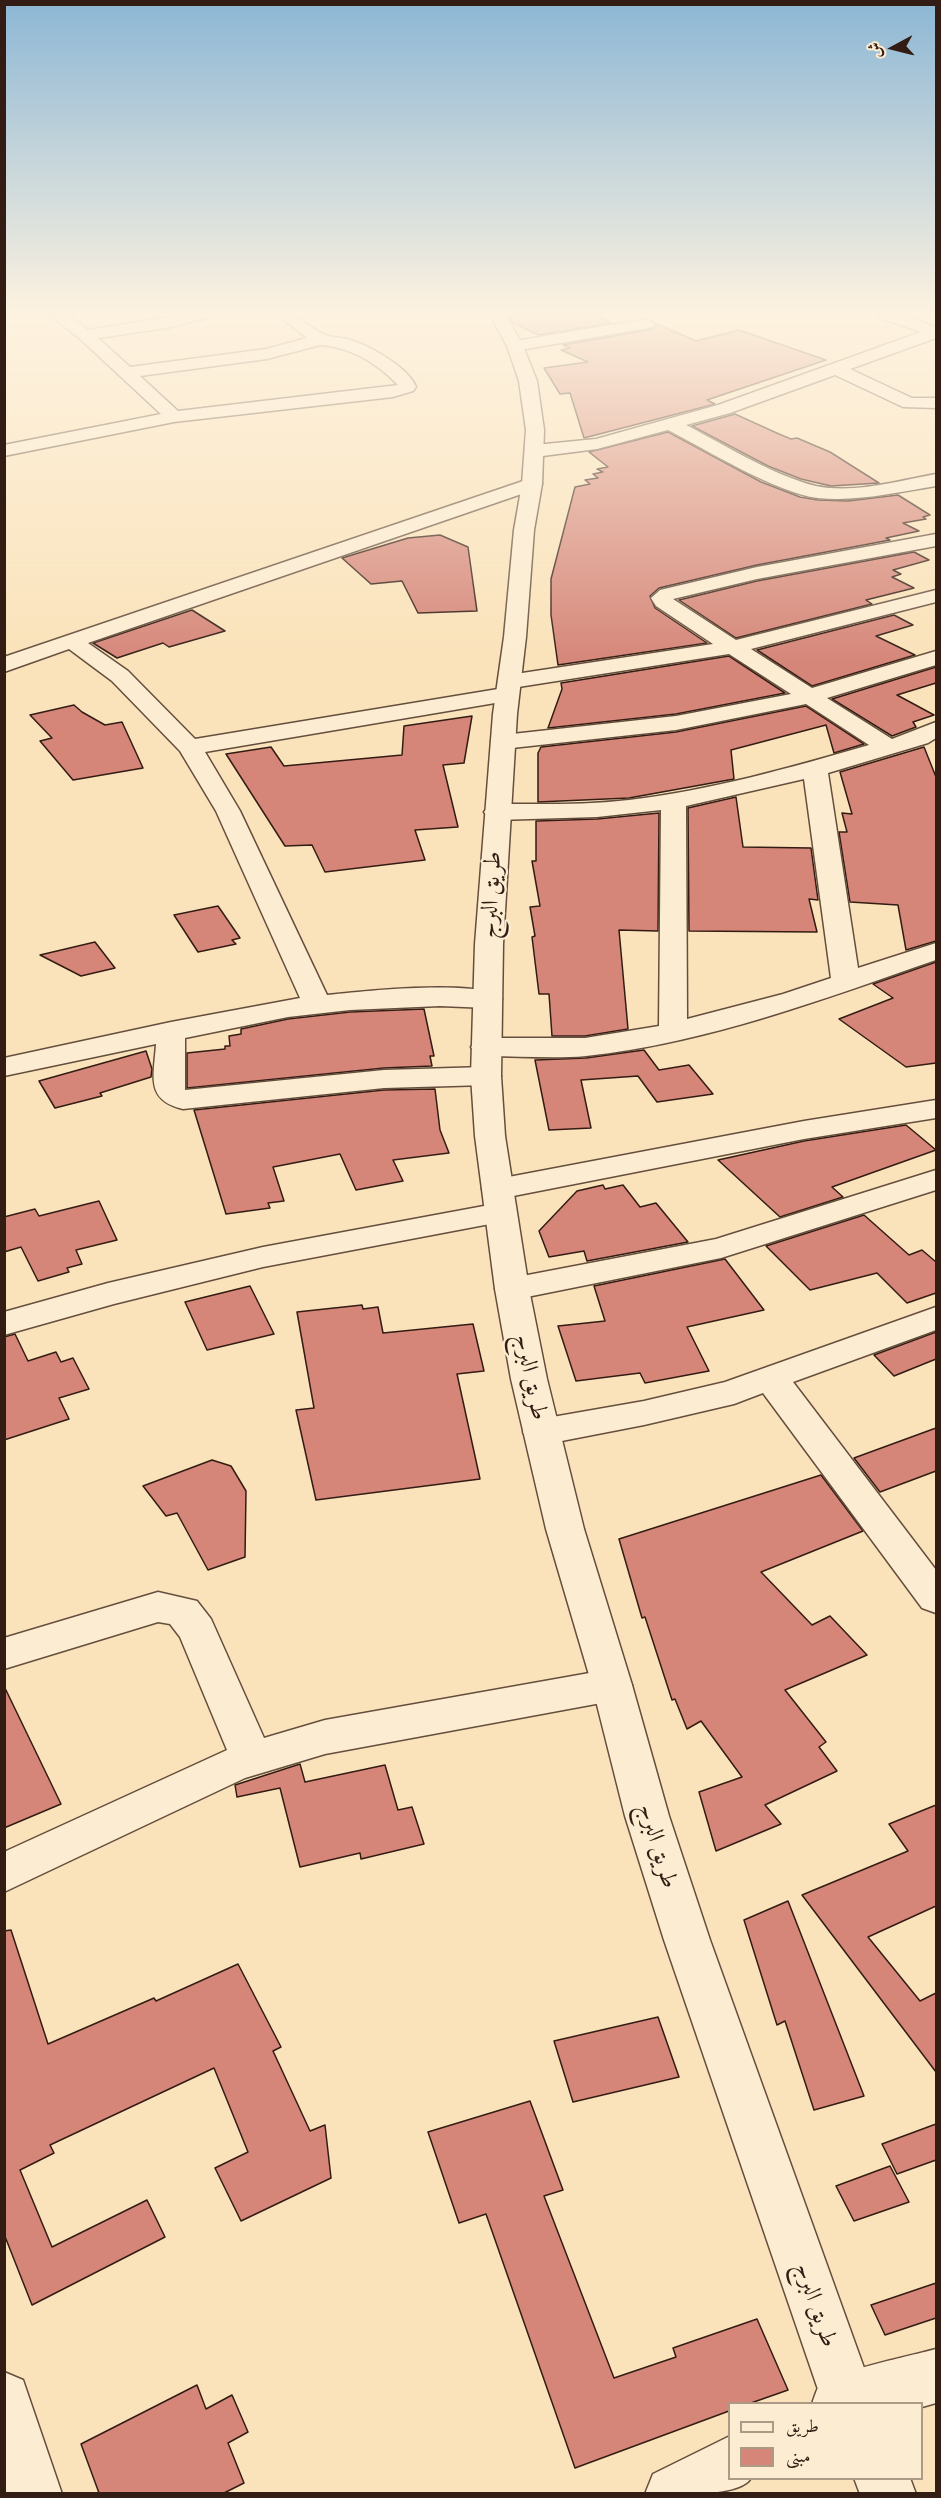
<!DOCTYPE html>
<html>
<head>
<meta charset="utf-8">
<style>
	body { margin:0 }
	#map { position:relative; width:941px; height:2498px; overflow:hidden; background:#fae3ba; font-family:"IM FELL Great Primer",Amiri,serif }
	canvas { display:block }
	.frame { position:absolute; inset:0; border:6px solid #331c13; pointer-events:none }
	.legend { position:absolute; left:728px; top:2402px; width:195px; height:78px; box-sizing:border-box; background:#fcedd2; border:2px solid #ac9986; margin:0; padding:8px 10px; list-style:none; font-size:18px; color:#331c13 }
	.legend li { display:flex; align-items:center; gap:12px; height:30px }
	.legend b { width:30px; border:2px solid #ac9986 }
	.north { position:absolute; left:863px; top:18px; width:60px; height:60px; -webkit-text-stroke:4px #fcedd2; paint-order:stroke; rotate:263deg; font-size:16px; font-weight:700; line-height:24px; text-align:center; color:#331c13 }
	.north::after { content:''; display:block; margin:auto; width:21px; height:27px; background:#331c13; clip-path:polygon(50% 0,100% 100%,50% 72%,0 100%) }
</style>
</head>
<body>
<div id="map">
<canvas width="941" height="2498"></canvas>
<div class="frame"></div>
<ul class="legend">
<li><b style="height:8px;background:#fcedd2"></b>طريق</li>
<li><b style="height:16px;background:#d58679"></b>مبنى</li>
</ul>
<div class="north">ش</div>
</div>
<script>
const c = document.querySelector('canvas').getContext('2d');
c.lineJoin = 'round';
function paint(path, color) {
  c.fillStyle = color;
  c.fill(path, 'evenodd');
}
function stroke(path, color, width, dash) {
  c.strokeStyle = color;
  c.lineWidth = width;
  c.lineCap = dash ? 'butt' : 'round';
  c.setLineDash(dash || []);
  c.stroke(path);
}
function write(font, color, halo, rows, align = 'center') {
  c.font = font + ' "IM FELL Great Primer",Amiri,serif';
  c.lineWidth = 4.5;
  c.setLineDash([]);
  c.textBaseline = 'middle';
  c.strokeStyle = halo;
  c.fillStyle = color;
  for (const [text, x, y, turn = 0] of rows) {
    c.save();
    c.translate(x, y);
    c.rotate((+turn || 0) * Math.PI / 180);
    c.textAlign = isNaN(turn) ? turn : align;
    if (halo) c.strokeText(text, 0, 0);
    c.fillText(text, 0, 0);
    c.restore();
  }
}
const building = new Path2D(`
	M508,315H595L611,323L539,335L513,323Z
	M657,324L696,341L739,330L826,360L707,400L715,404L584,438L570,393L560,394L544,368L588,362L561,350L570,348L563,345L653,329Z
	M735,414L779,434L791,439L797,438L830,452L879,483L831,486L801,479L768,466L692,426Z
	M668,432L761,482L800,497L818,500L848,501L898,495L930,515L923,517L926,519L903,523L919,531L886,538L890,540L757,565L659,588L650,596L655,608L707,643L558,665L551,615V579L575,487L590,484L585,480L598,478L593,474L603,472L597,469L608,467L589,452Z
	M440,535L468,547L477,611L418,613L402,581L371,584L342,558L408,538Z
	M914,552L929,560L893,570L901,574L892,577L914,588L866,600L872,604L736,638L679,600L757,581Z
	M192,610L225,631L169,647L163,643L117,658L93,643Z
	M894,615L913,625L876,636L915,655L812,686L757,650Z
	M729,656L785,693L676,714L548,728L562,689L561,683Z
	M936,667V683L897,695L934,715L913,722L916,727L892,736L832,699Z
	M74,705L82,712L105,725L122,722L143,768L73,780L40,741L52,738L30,715Z
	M806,706L864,744L834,753L826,725L731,750L734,779L629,798L538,802V753L541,747L676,732Z
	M472,716L464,763L443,765L458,827L415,830L425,860L325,872L312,845L285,846L226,754L271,747L284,766L402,755L404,726Z
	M924,747L936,777V941L906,950L898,905L850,902L839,832H847L842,813L852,814L840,772Z
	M736,797L743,847L811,848L818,900L809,899L817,932L689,931L688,808Z
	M659,813L658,931L619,930L628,1029L585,1036H552L549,994H539L532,937L535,936L530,907L540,906L532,861H536V821L597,819Z
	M218,906L240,938L232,940L236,944L198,952L174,915Z
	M95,942L115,968L81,976L40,955Z
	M936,962V1063L906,1067L839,1019L893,998L873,984Z
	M424,1009L434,1056H430L432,1066L384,1068L187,1088V1053L225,1049V1046H230L229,1036L241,1034V1029L288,1019L350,1012Z
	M644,1050L659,1070L689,1065L713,1094L657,1102L638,1076L581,1080L591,1128L549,1130L535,1060L586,1058Z
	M146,1051L152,1069L151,1077L100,1093L102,1096L55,1108L39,1081Z
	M435,1089L440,1130L449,1153L393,1160L403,1181L356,1190L340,1154L273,1167L284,1201L268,1203L270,1208L226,1214L194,1110L384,1090Z
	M906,1125L936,1150L832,1187L843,1197L780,1217L718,1160L804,1141Z
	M603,1185L605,1189L623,1185L640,1207L656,1203L688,1242L587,1261L584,1251L549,1257L539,1231L577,1191Z
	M99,1201L117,1240L76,1250L82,1264L67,1268L69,1272L38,1281L21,1247L4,1252V1217L35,1209L39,1216Z
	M864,1215L909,1255L922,1250L936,1262V1293L907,1303L877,1273L810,1290L766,1246Z
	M725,1259L764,1310L687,1327L709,1371L645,1383L640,1373L576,1381L558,1326L605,1321L594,1286Z
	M250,1286L274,1334L207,1350L185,1302Z
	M362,1305L363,1309L378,1307L383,1333L473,1324L484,1371L457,1374L480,1479L316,1500L296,1410L314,1408L297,1312Z
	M936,1332V1359L894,1376L874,1355Z
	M15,1334L28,1361L56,1352L61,1362L73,1358L89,1389L59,1398L69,1419L4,1440V1337Z
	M936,1428V1471L880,1492L854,1458Z
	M212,1460L231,1466L246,1491L245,1557L208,1570L177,1513L166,1516L143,1486Z
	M821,1475L863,1531L761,1572L812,1625L830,1616L867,1655L785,1690L826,1742L819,1747L837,1771L765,1805L781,1824L716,1851L699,1792L742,1777L701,1721L687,1729L675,1699L672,1700L645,1617L642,1618L619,1539Z
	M4,1686L61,1804L4,1828Z
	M300,1764L305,1782L385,1765L398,1810L412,1807L424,1844L361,1859L360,1853L300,1867L280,1788L237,1797L235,1785Z
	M936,1805V1906L868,1937L920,2001L936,1993V2072L802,1895L908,1851L889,1824Z
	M788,1901L864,2096L814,2110L785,2021L777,2025L744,1920Z
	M11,1930L48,2044L154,1998L156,2001L238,1964L281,2047L273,2051L310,2131L325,2125L331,2178L241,2221L215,2168L248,2152L214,2068L50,2145L54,2153L20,2170L52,2247L147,2200L165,2237L32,2305L4,2234V1931Z
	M658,2017L679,2077L573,2102L554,2041Z
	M530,2101L563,2190L544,2196L614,2378L676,2357L673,2348L757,2319L788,2390L751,2403H729V2411L575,2468L486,2214L459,2223L428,2132Z
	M936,2124V2160L897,2174L882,2144Z
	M890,2166L909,2202L854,2221L836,2186Z
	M936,2283V2318L885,2335L871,2305Z
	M197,2385L206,2409L232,2395L248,2432L228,2443L244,2483L224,2493H99L81,2444Z`);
paint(building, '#d58679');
stroke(building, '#331c13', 1.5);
const minor = new Path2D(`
	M50,315H68L88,330L181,315H209L207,318L166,328L98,338L130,367L266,349L307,338L278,315C304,314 302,324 323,334C330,338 341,337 350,340C369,345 409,368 416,387L413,391L393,397L174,422L4,456V445L161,414L79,338ZM320,345C350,347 377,363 398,385L178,411L140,376L267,359Z
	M878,315H901L936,327V338L850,369L912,398H936V408L903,407L835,375L730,413L686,425C725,445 774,476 816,486C854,494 898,481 936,474V486C898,492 858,502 818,498C776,493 707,450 668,430L597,449L535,457L528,455L526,451L528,447L535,445L596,439L718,405L921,332L880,318Z
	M647,319L655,324L653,327L515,351L507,346L515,341Z
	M532,478L539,480L542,484L539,488L88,643L128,671L195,739L504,688L498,682L501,677L509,675L713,644L656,606L651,598L660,590L757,567L936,534V546L757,579L673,599L736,640L936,590V602L751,649L812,688L936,651V665L827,698L892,739L936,722V738L928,743L828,773L858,968L936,943V960C823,999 707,1043 586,1056C554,1059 519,1056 486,1056L476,1053L471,1047L476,1041L486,1038H585L659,1026L661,810L597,817L497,820L488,817L484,812L488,807L497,804C541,804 585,805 629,800C711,790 790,768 869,745L806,704L676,730L503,749L495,747L491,742L495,737L503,735L676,716L791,694L729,654L512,688L518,694L515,699L507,701L205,752L240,811L327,995C373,990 454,982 498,993L502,999L498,1005L488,1008L440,1006L350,1010L288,1017L185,1038V1090L384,1070L486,1067L497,1070L501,1076L497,1082L486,1085L384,1088L183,1109C145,1100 154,1076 156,1044L4,1076V1058L171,1022L300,998L216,811L180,751L112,681L69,649L4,672V657ZM804,779L831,978L783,994L687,1019L686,806Z
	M936,1100V1118L804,1139L498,1199L487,1196L482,1189L487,1182L498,1179L804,1121Z
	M936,1170V1190L721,1258L512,1300L500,1297L495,1289L500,1281L512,1278L716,1239Z
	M500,1203L511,1206L516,1213L511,1220L263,1267L114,1304L4,1335V1312L108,1283L263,1247Z
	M936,1307V1330L793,1382L936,1570V1613L922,1608L763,1393L734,1404L644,1425L541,1445L528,1441L523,1432L528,1423L541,1419L644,1401L725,1382Z
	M158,1592L197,1601L211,1619L264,1738L325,1720L612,1669L626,1674L632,1685L626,1696L612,1701L325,1754L245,1778L4,1892V1852L227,1750L180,1637L170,1624L158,1622L4,1669V1638Z
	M936,2349V2403L922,2407V2404H812C814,2398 816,2391 819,2386C830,2372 915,2355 936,2349Z
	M4,2372L23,2380L62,2494H6Z
	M730,2436V2478H751C740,2498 669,2494 645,2494L653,2474Z`);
const tertiary = new Path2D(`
	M490,315H506L523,346L537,381L544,430L542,484L534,530L526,637L517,714L503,944L501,1076L505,1136L529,1289L547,1379L584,1529L632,1685L669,1816L710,1940L877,2404H823L664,1940L625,1816L592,1685L546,1529L511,1379L495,1289L475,1136L471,1076L475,944L493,714L504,637L514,530L522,484L526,430L519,381L507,346Z
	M854,2478H910L916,2494H860Z`);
stroke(minor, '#654e3d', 3);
stroke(tertiary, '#654e3d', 3);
paint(minor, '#fcedd2');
paint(tertiary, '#fcedd2');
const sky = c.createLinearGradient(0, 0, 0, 664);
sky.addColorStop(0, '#8cb7d5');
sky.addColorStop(0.47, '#fdf2e0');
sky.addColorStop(1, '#fdf2e000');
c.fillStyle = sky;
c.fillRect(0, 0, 941, 664);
write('24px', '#331c13', '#fcedd2', [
	["طريق البرج",492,895,-87],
	["طريق البرج",530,1377,78],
	["طريق البرج",657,1846,73],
	["طريق البرج",815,2305,71]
]);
</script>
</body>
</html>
